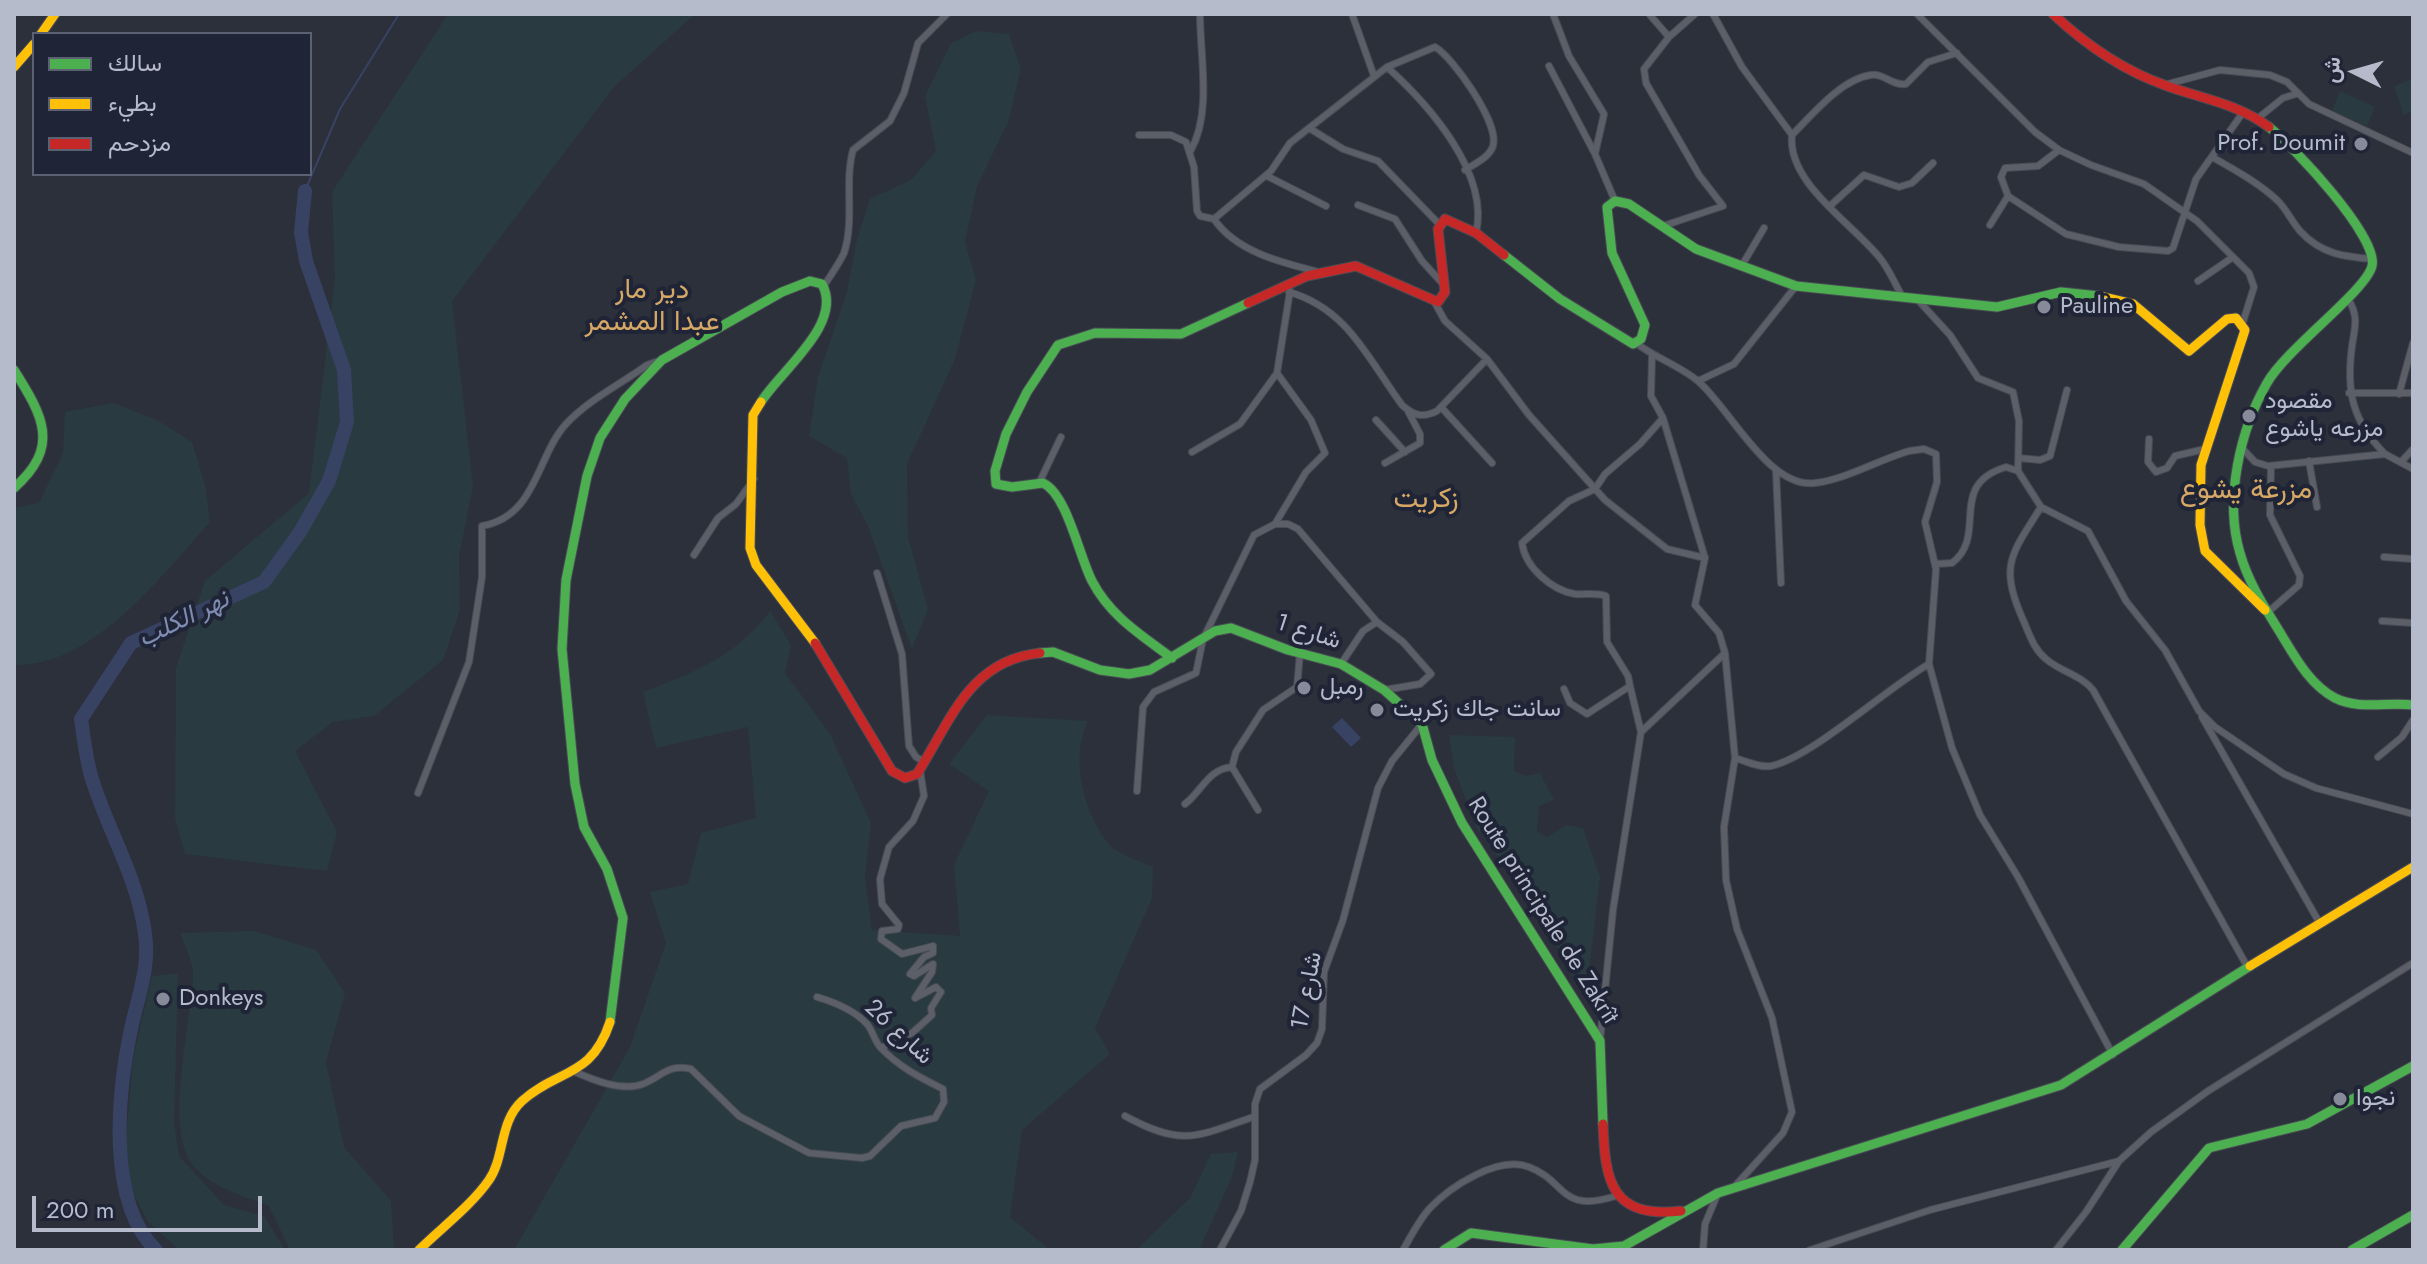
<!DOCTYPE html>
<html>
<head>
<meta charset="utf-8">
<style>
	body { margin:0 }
	#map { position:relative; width:2427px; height:1264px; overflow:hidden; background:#2c303b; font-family:Jost,Vazirmatn,sans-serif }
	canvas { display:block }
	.frame { position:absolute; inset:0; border:16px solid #b6bbcb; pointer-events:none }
	.legend { position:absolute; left:32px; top:32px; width:280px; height:144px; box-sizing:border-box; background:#1f2436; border:2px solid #5b6072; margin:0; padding:10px 14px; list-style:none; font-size:24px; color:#b6bbcb }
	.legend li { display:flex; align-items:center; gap:16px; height:40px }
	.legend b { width:40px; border:2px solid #5b6072 }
	.north { position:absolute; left:2315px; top:32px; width:80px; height:80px; -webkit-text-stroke:6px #1f2436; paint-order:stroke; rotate:275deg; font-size:22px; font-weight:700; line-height:32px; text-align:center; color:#b6bbcb }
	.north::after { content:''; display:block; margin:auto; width:28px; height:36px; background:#b6bbcb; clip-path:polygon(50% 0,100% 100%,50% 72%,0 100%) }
	.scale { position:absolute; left:32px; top:1196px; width:230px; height:36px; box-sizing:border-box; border:4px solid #b6bbcb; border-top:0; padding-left:10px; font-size:24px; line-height:28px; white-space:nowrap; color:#b6bbcb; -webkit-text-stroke:6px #1f2436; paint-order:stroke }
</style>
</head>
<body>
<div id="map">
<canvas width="2427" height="1264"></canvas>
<div class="frame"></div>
<ul class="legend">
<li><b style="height:10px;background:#4caf50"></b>سالك</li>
<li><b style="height:10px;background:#ffc107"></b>بطيء</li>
<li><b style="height:10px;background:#c62828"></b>مزدحم</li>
</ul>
<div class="north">ش</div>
<div class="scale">200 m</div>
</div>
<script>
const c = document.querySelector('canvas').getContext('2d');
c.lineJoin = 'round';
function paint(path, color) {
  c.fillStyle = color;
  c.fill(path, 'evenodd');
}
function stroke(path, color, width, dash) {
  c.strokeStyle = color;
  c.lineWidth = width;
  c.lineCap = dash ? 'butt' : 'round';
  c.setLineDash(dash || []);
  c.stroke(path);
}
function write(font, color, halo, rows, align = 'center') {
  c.font = font + ' Jost,Vazirmatn,sans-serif';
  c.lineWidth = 8;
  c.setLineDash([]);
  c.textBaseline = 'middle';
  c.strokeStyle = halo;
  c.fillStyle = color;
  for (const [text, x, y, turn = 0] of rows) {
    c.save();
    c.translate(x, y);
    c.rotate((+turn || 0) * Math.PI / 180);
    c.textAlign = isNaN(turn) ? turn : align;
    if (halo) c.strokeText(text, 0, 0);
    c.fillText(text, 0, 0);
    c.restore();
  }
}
paint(new Path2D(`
	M448,14H695L614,87L452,301L473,486L459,556L460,610L443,660L374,716L333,722L295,751L337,832L327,871L185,854L175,818L176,668L205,581L309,493L335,278L332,192Z
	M976,31L1009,34L1021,69L1008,122L977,186L965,242L976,280L955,359L907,464L908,537L928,609L912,649L868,526L851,494L847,458L809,436L818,377L847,292L857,239L870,199L911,180L936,151L925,96L951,43Z
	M2413,79V111L2404,115L2394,86Z
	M2340,91L2375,107L2367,126L2332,111Z
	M113,403L157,420L192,442L205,485L210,522C161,576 94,667 14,665V508L39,503L63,453L65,412Z
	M770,611L791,645L785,673L830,734L871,823L865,877L872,930L960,936L954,865L989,791L949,764L987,715L1088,721C1070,757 1083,813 1109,844C1118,855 1141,861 1153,867L1152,898L1095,1028L1110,1054L1022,1130L1010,1217L1050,1250H514L630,1047L666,943L650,892L688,884L701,833L756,818L748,727L656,748L643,692C694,673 737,655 770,611Z
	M1449,735L1515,737L1514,771L1526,776L1540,773L1554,800L1539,806L1537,832L1547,837L1566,825L1583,828L1600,877L1587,988L1582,993L1531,900L1477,829L1454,768Z
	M254,931L316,950L345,993L326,1062L344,1147L391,1201L394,1250H290L269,1206C243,1196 206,1186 190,1161C165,1121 192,1020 193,973C193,961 184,945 180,933Z
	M178,973L174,1123L179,1156L224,1205L264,1216L285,1250H180L148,1222L123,1172L133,1058L152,976Z
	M1238,1152L1232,1177L1199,1250H1136L1190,1198L1211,1154Z`), '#293a41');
paint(new Path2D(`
	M1342,718L1361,738L1351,747L1332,727Z`), '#384364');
stroke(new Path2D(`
	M305,191L340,109L399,14`), '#384364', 2);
stroke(new Path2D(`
	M156,1250C106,1202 118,1091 131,1029C138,996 150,968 145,934C138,878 108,831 92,779C86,760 84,739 81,719L131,643L264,582L300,532L329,481L347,422L344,370L306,261L301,232L305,191`), '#384364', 14);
const street = new Path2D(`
	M1352,14L1374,76
	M1553,14L1569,56L1604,114L1595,154L1615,201
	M1649,14L1669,37L1695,14
	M1713,14L1742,67L1792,135
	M1917,14L2035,132L2059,150L2091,165L2144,184L2197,221L2249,273L2254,287L2243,322
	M1549,66L1595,154
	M1387,67L1435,47C1453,57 1500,124 1493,146C1489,158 1474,164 1465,170
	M2164,85L2220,70L2270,75L2287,82L2309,104L2413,153
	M2257,119L2283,98L2296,94
	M1309,128L1343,149L1378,161L1439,224
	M1139,135H1171L1186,142L1194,167L1197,211L1200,216L1214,219
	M1191,150C1212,112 1200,56 1200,14
	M2059,150L2038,166L2005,168L2001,177L2008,196L2066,234L2119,247L2168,251L2173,248L2196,179L2244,111
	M2212,157C2235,170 2259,183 2278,201C2287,210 2292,222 2300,231C2321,254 2344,257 2373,259
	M1267,176L1326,206
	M1358,205L1395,219L1422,261L1444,285
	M1831,205L1864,175L1899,187L1912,183L1933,163
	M1990,225L2008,196
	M1663,226L1723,206L1699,175L1646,83L1644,69L1669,37
	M1741,267L1764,228
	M1319,272C1283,263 1236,252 1214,219L1271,171L1290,143L1387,67C1428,104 1490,173 1476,233
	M2198,281L2233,257
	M824,286C830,276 839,264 844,253C855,219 844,183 853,150L890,121L904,93L918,43L947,14
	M1289,292C1348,309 1368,359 1402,405C1414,416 1423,418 1437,411L1487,359
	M1902,296C1895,284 1889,269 1880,258C1852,223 1787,183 1792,135C1812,115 1841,79 1871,75C1884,73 1892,86 1906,84L1928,62L1957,53
	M1917,299L1950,335L1978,378L2013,392L2019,421L2018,471
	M1435,303L1445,321L1487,359L1529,415L1605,500L1667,549L1705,558
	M1636,343C1655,358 1681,366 1699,382C1730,409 1769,489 1815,483C1847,479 1878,460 1909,451L1924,449L1936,454L1937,482L1925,522L1936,569L1929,664L1952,748L1980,815L2018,877L2113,1055
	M1698,381L1734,364L1796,286
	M2349,393H2413
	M2399,394L2413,343
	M1441,407L1492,463
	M1663,418L1705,558L1695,605L1719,633L1725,653
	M1376,420L1405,452
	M2149,439L2148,462L2156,472L2167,468L2175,456L2205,449
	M2242,448L2255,462L2268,466L2385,454C2352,421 2346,391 2352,346C2355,327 2359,316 2348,299
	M1192,452L1240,424L1277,373L1290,291
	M2385,454L2413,469
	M2019,458L2040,460L2050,456L2067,390
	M2309,461L2317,507
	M2401,462L2413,449
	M1385,463L1420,443V434L1408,411
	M1776,471L1781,583
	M1040,481L1061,437
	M2041,507C2010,556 1999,566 2024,622C2030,636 2034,649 2046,659C2061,672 2081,675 2093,690L2248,968
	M1275,524L1306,472L1325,453L1311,420L1277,373
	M694,555L718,518L736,504L754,479
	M2384,557L2413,559
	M1936,564L1952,563C1989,535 1946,485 2006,467L2018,471L2041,507L2088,531L2126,601L2165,650L2199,711L2215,727L2284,774L2316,788L2413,814
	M877,573L902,654L909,746L916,757L925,762
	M2267,613L2299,585L2300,576L2270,515L2271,466
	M2382,621L2413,623
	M1341,664L1363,631L1377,622L1403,642L1431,674L1420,684L1384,690
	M1630,686L1628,676L1607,642L1606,596C1596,592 1585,595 1575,594C1551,590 1525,567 1522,543L1569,501L1595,489L1605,474L1640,444L1663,418L1651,396L1652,356
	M1564,689L1570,703L1587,714L1630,686L1641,732L1725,653L1735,758C1746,761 1759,768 1771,766C1811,758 1888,687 1929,664
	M2202,717L2319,922
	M2378,757L2402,737L2413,720
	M1735,758L1724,827L1726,880L1737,929L1772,1018L1792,1112L1783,1133L1735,1186
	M1137,791L1143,707L1154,692L1196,673L1203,639L1254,535L1275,524H1288L1298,529L1377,622
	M418,793L469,662L482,577V526C537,516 536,457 566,424C588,400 621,384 647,365L658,361
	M1185,804C1202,791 1208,769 1232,767
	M1258,810L1232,767L1236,752L1263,710L1297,687L1300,653
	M1600,1041L1613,910L1641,732
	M881,1048L912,1033L932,1015L931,1008L941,992L936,987L915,998L932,972L933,964L914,976L910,974L924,957L933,953V946L902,954L881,939L882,931L898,929L899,925L882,904L880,879L889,847L913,821L924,796L920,770
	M573,1071C593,1080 622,1092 643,1084C663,1076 667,1064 691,1069L739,1116L809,1153L862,1158L870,1156L901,1126L935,1118L944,1102L943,1089C919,1077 899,1067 880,1047C874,1040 873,1031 867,1024C855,1011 834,1002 817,997
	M1125,1116C1182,1147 1196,1137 1253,1117
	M1220,1250L1241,1211L1250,1182L1255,1160V1104L1260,1089L1306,1055L1317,1043L1322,1029L1324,972L1343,920L1378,788L1392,761L1422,724
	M1403,1250C1411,1236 1419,1220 1430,1208C1450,1187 1498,1155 1529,1167C1567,1181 1559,1214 1616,1196
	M1703,1250L1705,1224L1718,1193
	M1810,1250L1930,1210L2119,1161
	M2056,1250L2086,1212L2119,1161L2151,1132L2208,1091L2413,963`);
const fast = new Path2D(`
	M2269,127C2293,146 2379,237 2372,266C2366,291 2287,348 2267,383C2240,430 2224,500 2240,553C2248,582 2265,608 2281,634C2295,657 2310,685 2335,698C2359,710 2387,702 2413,705
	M1504,255L1560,299L1633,344L1641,339L1645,325L1612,253L1607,207L1615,201L1629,204L1696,249L1796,286L1997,307L2061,292L2099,296
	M14,370C43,416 61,447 14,488
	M1040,653L1053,652L1100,670L1129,674L1150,670L1215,631L1231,628L1288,650L1341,664L1384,690L1422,724L1432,760L1462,823L1600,1041L1603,1124
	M1172,658C1141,635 1110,616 1092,581C1079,556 1067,494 1043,483L1012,487L996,484L995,471L1006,434L1027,392L1058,345L1095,333L1181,334L1248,303
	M610,1022L623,918L607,869L584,827L575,784L562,649L566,580L587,476L600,438L625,399L662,360L782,292L810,281L822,284C844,324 780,371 761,402
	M1444,1250L1471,1233L1593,1249L1624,1246L1718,1193L2061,1085L2250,966
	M2122,1250L2209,1148L2307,1124L2413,1066
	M2352,1250L2413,1215`);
const slow = new Path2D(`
	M41,34L55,14
	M14,67L34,44
	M2099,296L2133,304L2189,351L2227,319L2236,318L2245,330L2201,465L2200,525L2205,551L2265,610
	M761,402L753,415L750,548L756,565L815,643
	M2250,966L2413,867
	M419,1250C441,1228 471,1206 489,1180C505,1157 499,1122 522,1101C559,1068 591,1079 610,1022`);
const jam = new Path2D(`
	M2053,14C2086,45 2124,71 2167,86C2203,99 2238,104 2269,127
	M1248,303L1307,276L1356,266L1438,302L1445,292L1438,229L1445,219L1476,233L1504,255
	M815,643L892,771L905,778L917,774C951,720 970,660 1040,653
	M1603,1124C1605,1181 1611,1219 1681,1211`);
stroke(street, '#484b54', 8);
stroke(fast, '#484b54', 11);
stroke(slow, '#484b54', 11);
stroke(jam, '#484b54', 11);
stroke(street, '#5c5f68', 6);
stroke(fast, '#4caf50', 9);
stroke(slow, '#ffc107', 9);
stroke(jam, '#c62828', 9);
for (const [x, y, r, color] of [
	[2361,144,8,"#868a99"],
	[2044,307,8,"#868a99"],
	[2249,416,8,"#868a99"],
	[1304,688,8,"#868a99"],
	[1377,710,8,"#868a99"],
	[163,999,8,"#868a99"],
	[2340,1099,8,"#868a99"]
]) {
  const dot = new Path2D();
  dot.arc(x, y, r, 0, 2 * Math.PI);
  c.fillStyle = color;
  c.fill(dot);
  stroke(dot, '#1f2436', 3);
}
write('24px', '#b6bbcb', '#1f2436', [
	["Prof. Doumit",2345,144,"right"],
	["Pauline",2060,307],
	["مقصود",2265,402],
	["مزرعه ياشوع",2265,430],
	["رمبل",1320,688],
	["سانت جاك زكريت",1393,710],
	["Donkeys",179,999],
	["نجوا",2356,1099]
], 'left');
write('24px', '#b6bbcb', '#1f2436', [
	["شارع 1",1308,633,18],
	["Route principale de Zakrît",1542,911,58],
	["شارع 17",1308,991,-79],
	["شارع 26",898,1033,43]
]);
write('italic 26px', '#7e8cb2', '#1f2436', [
	["نهر الكلب",184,620,-26]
]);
write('28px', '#d6a866', '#1f2436', [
	["دير مار",652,291],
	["عبدا المشمر",652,323],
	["مزرعة يشوع",2246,491],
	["زكريت",1426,500]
]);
</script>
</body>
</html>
